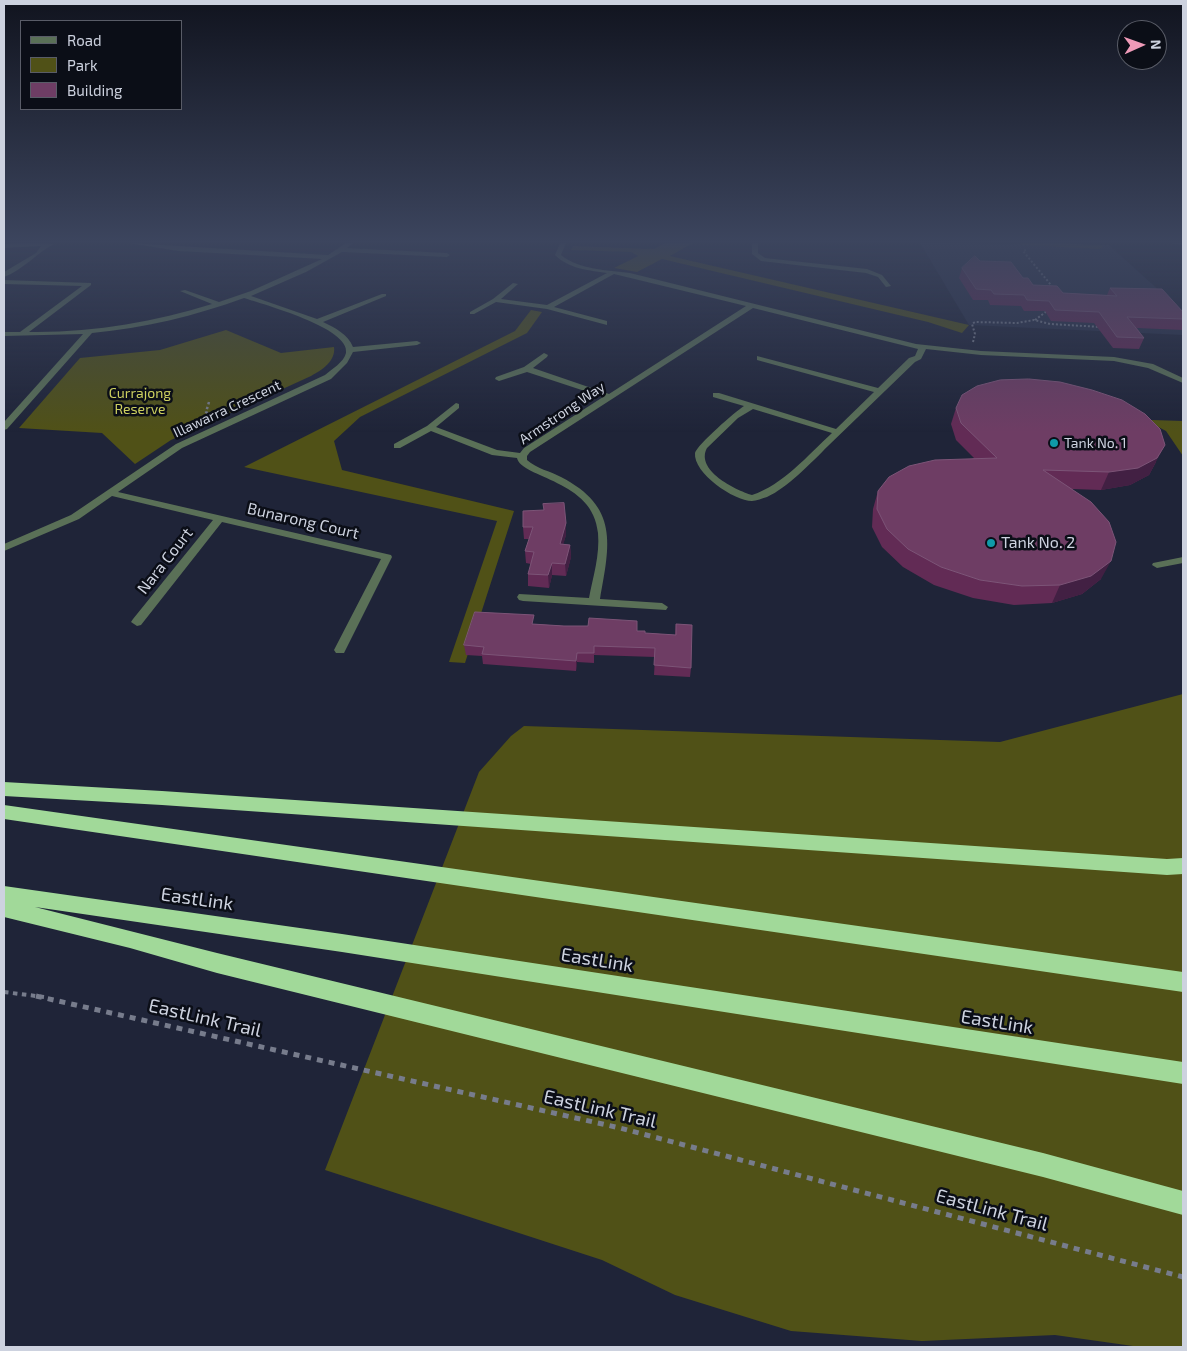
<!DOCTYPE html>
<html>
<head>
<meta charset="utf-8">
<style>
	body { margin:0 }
	#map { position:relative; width:1187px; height:1351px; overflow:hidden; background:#1f2438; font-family:"Exo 2",sans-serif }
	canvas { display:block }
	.frame { position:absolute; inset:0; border:5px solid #cdd2df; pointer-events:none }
	.legend { position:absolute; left:20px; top:20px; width:162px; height:90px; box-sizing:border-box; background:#0b0e17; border:1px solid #595c67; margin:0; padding:6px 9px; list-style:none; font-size:15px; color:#cdd2df }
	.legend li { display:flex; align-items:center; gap:10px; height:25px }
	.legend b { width:25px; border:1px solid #595c67 }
	.north { position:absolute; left:1117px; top:20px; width:50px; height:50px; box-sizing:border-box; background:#0b0e17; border:1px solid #595c67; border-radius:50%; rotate:88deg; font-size:14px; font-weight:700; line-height:20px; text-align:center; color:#cdd2df }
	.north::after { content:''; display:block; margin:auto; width:18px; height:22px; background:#ef9ab8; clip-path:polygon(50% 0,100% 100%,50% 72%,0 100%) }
</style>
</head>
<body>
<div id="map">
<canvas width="1187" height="1351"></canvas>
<div class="frame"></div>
<ul class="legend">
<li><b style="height:6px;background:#5a7057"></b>Road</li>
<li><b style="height:14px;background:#505117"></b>Park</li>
<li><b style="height:14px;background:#6e3d64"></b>Building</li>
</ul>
<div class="north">N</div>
</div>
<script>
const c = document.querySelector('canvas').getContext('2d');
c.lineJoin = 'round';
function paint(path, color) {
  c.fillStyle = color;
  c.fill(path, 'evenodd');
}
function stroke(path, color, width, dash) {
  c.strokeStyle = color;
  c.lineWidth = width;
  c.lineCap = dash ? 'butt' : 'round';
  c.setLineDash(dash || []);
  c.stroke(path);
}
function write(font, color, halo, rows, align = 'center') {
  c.font = font + ' "Exo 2",sans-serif';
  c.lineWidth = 5;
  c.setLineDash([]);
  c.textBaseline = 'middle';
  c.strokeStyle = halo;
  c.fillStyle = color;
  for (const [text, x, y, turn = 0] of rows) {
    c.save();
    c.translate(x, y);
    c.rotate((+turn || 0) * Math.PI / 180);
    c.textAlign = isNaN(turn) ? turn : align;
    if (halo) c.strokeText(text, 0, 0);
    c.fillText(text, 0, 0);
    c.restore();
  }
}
paint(new Path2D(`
	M920,243L1109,245L1183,312V335L969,325Z`), '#293048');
paint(new Path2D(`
	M665,243H693L670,256L969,325L962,333L928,322L662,259L637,272L614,268L638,256L631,252L571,250L573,246L654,249Z
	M1051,243L1101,245L1103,247L1099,249L1009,244Z
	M531,310L542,312L527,333L360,417L334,441L342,470L514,511L465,663L449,662L497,521L244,467L515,331Z
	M226,330L281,353L334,347C336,361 322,370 311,376L171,440L135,464L102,433L19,428L80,358L160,350Z
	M1152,420L1183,421V456L1166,431L1147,421Z
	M1183,694V1347H1140L1055,1335L922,1341L791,1331L675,1295L602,1260L325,1170L479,772L511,736L524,726L1000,742Z`), '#505117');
stroke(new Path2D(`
	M1026,250L1023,251L1051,285
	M1035,320L1047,311
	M973,342L975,334L972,324L975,322L1017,323L1034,320L1050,324L1101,327`), '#777c8c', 2, [2, 2]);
stroke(new Path2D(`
	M209,402L206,412L213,416`), '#777c8c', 2.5, [2.5, 2.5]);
stroke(new Path2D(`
	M4,992L44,997`), '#777c8c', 4, [4.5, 4.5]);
stroke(new Path2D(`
	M36,996L620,1128L1183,1277`), '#777c8c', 5, [6, 6]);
paint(new Path2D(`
	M28,243L54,244C38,252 23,270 4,277V272L36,253L41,246L4,248V244Z
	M129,243L328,255L346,243H353L347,248L447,253L450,255L447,257L342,252L306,272L251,296L317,319L382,294H386V296L323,322C335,328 348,334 353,347L417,341L421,343L417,345L353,352L347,363L331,379L182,448L118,492L391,555L392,557L344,653H336L334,650L381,559L222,522L141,625L137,626L131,622L133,619L213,520L112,496L79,519L4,551V544L71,515L176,444L325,375C332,369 344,362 346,353C351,328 262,304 244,298C195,316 144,328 92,333L7,429L4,430V422L83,334L4,336V332H20L82,286L4,284V280L91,283V285L29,332C92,333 153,322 212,304L180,291L185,290L219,302L251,291L322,259L178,251Z
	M560,243H566L561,255C580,270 607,270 630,273L916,344L981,351L1114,357L1153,364L1183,378V383L1148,368L1114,361L981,355L926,349L921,359L915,362C886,390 857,418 828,446C812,462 787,488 767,497C763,498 756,501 752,501C734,501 693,473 695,453C697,445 736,411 744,406L713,397V393H719L836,429L874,392L757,360V356L878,388L909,358L915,356L918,349L753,308L530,452L527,456V460C537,469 550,471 561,477C619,507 610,544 600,599L662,603L668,607L666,610L523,601L519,600L517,597L519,594L589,598C593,577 600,555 598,533C594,480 521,478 517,458L492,455L431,431L400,448H394V444L427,426L456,403L459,404V408L436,427L497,450L520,453L524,448L603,397L527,372L499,381L495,379L496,377L524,367L544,353L548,355L547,357L533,368L609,394L746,306L614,274L554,307L607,321V325L547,309L496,302L474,314H470V312L493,299L513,283L518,284L501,299L547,305L607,273C588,270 569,269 555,255ZM753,409L832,433C808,455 783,485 752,495C735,490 695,470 707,448L738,418Z
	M752,243H758V253L765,258L867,269L882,275L891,286L886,287L878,277L866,273L761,261L752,254Z
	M1171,243H1183V245Z
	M1183,557V563L1157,568L1152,565L1153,563Z`), '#5a7057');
paint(new Path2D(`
	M4,782L162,791L1167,859L1183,858V874L1167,875L162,805L4,796Z
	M4,805L1183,972V992L4,819Z
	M4,886L342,934L1183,1062V1084L342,952L35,907L217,953L1043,1153L1183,1191V1215L1043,1177L217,973L130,948L4,917Z`), '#a1d999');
paint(new Path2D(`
	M980,261L1023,278L1033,285L1063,293L1107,295L1110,288L1183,312V330L1137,328L1144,338L1139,349L1113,348L1094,323L1051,321L1045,311H1024L1021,306L990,305L988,300H973L959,278L962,268Z
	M956,408L1156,462L1149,475L1130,485L1101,490L1072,489L1101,579L1082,594L1052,603L1014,605L973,598L934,585L903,567L882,547L872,527L873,509L878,491L974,458L956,440L951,424Z
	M566,523V535L563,544L570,545L571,557L566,576L552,575L549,588L528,586V574L531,564L526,563L525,551L529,539H524L523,527Z
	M535,624L637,631L645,633L675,635L676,624L691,668L690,677L654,675L655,657L594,655V663L577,662L576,671L483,664L482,656L466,655L464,645Z`), '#622b55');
paint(new Path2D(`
	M1165,445L1149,475L1130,485L1101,490L1109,472Z
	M566,523V535L560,556V544Z
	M570,545L571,557L566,576L565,564Z
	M1111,561L1101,579L1082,594L1052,603L1060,585Z
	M552,563V575L549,588L548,575Z
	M577,653V662L576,671V661Z`), '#422043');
const building = new Path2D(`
	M975,256L980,261L1011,262L1023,278H1028L1033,285L1057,286L1063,293L1117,296L1110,288L1162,289L1183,312V319L1127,317L1144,338L1117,337L1099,312L1055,310L1049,301L1027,300L1024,295L994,294L991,290L976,289L962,268Z
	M1029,379L1060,382L1092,390L1122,400L1145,414L1160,429L1165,445L1157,458L1138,468L1109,472L1043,470L1091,502L1109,522L1116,542L1111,561L1091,576L1060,585L1022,586L980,580L941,567L908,549L887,529L877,509L878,491L889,477L909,466L935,460L997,458L961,423L956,408L962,395L977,386L1000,380Z
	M564,503L566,523L560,544L570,545L565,564L552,563L548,575L528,574L534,552L525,551L533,527H523V511L544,510L543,504Z
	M475,612L534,615L532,624L564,626H588L589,618L637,621V631H645V633L676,635V624L692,625L691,668L654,665L655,648L594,646V653H577L576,661L482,654L484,647L464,645Z`);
paint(building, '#6e3d64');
stroke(building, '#7c5477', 1);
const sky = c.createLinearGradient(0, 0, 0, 432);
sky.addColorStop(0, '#11141f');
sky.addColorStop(0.56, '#3c455e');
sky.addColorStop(1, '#3c455e00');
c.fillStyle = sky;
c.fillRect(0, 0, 1187, 432);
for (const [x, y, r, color] of [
	[1054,443,5,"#0f9aa8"],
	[991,543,5,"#0f9aa8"]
]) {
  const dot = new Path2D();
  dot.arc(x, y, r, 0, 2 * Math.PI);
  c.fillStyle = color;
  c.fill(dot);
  stroke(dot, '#0b0e17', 2);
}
write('14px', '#cdd060', '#0b0e17', [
	["Currajong",140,393],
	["Reserve",140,409]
]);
write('14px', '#cdd2df', '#0b0e17', [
	["Illawarra Crescent",227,409,-25],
	["Armstrong Way",562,413,-34]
]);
write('14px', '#cdd2df', '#0b0e17', [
	["Tank No. 1",1064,443]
], 'left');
write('16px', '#cdd2df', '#0b0e17', [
	["Bunarong Court",303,521,13],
	["Nara Court",165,561,-52]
]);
write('16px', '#cdd2df', '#0b0e17', [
	["Tank No. 2",1001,543]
], 'left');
write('19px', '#cdd2df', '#0b0e17', [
	["EastLink",197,899,8],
	["EastLink",597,960,9],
	["EastLink Trail",205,1018,13],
	["EastLink",997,1022,9],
	["EastLink Trail",600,1109,13],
	["EastLink Trail",992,1210,15]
]);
</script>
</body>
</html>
